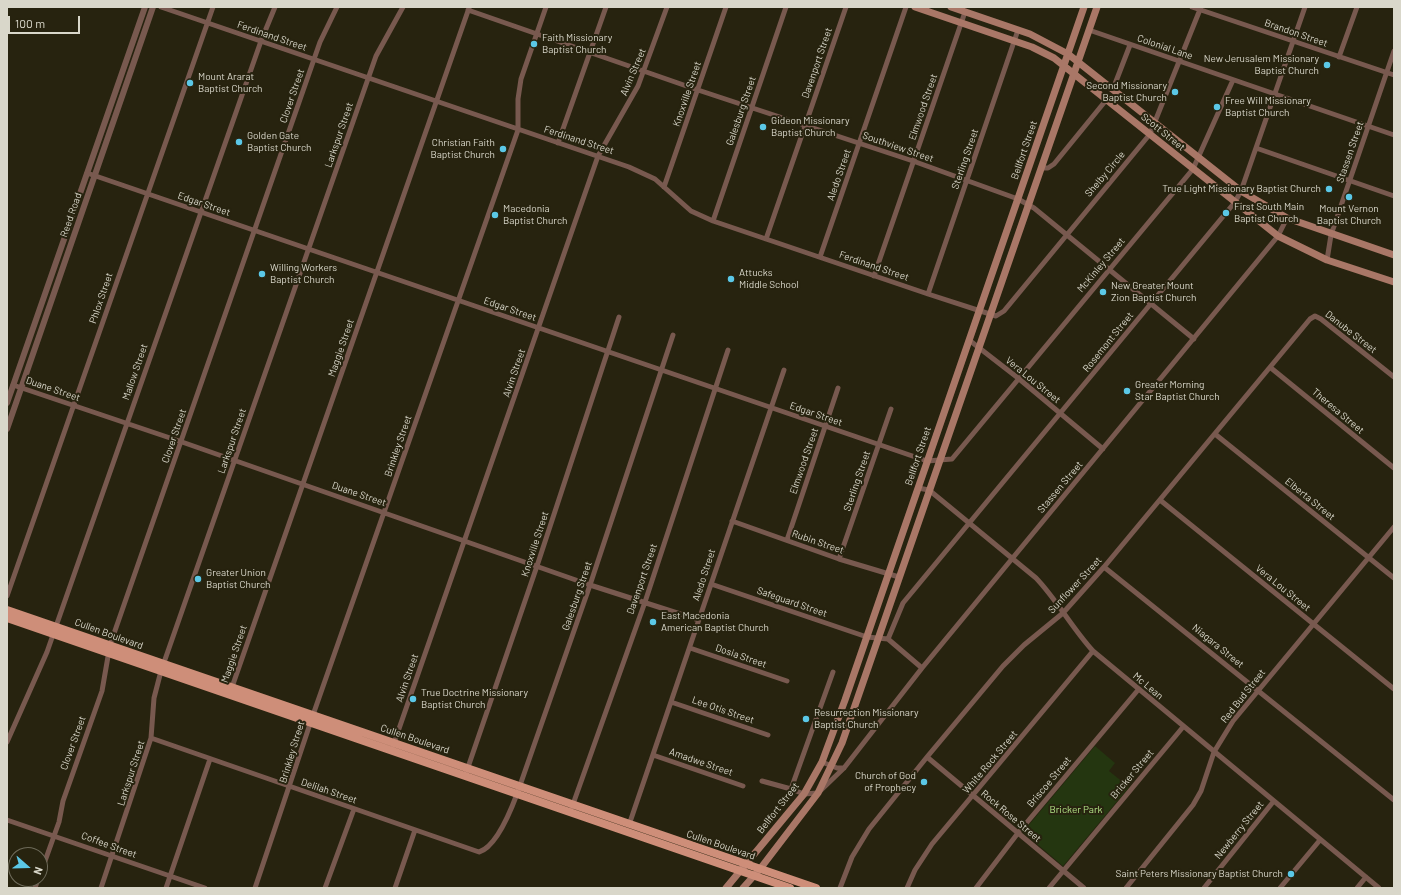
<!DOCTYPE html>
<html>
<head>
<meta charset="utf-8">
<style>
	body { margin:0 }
	#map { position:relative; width:1401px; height:895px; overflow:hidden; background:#27230f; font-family:Barlow,sans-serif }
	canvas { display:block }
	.frame { position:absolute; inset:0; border:8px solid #d9d7ca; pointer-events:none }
	.north { position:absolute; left:8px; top:847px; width:40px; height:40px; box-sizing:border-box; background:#27230f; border:1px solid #6e6b5a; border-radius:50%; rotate:110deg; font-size:11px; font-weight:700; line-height:16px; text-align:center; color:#d9d7ca }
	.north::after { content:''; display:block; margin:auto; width:14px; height:18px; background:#5bc8e7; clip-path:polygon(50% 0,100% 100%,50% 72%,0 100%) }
	.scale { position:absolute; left:8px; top:16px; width:72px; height:18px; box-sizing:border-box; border:2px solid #d9d7ca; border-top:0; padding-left:5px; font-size:12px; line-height:14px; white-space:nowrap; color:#d9d7ca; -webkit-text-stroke:3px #27230f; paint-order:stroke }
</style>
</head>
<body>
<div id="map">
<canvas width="1401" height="895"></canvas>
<div class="frame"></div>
<div class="north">N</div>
<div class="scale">100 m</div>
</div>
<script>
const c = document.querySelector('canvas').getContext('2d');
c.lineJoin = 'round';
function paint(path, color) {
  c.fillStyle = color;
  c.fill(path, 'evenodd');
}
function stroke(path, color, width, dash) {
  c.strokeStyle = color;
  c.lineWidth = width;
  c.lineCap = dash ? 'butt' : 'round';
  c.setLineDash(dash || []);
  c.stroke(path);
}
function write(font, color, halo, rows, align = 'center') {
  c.font = font + ' Barlow,sans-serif';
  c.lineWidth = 4;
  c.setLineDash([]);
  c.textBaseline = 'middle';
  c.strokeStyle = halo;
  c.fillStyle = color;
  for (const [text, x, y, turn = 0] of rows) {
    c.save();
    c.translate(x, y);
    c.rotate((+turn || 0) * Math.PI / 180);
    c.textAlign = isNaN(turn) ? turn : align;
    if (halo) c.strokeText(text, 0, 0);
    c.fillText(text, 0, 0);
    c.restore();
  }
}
paint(new Path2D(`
	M1095,746L1115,763L1109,771L1129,787L1063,866L1023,832Z`), '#243610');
stroke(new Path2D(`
	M161,7L629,167L655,179L691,211L713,221L928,294L996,316L1004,311L1150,134L1201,7
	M1192,7L1394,75
	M468,10L698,90L913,161L1018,199L1034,208L1194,339
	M1089,30L1394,135
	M1339,57L1357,7
	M1113,89L1130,45
	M558,143L606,7
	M1256,148L1394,196
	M1041,168H1048L1054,164L1107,99
	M87,173L927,461L952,459L1193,169L1233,80
	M664,187L726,7
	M713,221L786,7
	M766,239L846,7
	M820,257L906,7
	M1327,260L1331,235L1394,51
	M874,276L965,12
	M928,294L1018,30
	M969,340L1018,378L1103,449
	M1271,368L1394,468
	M13,385L182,442L590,585L699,620
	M1215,434L1394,578
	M918,488L929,490L1036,578C1057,600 1072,628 1093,651L1379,888
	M1160,500L1394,689
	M732,521L839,559L899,577
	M787,540L838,388
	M839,559L891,409
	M1104,567L1394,800
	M711,584L867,637L888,639L922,668
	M7,596L213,7
	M888,639L903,603L1235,202L1241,191L1305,7
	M690,648L787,681
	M231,690L469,8
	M671,702L768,735
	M151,738L479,852C496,847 511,810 517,794L590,585L673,335
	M7,742L47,652L261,41L275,7
	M393,746L598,156L638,86L667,7
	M653,755L743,786
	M927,757L1084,888
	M822,762L837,768H844
	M465,776L537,566L619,317
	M762,781L791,789L804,794L818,793L844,768L922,668L1278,236L1287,218
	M791,789L833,672
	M572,807L645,602L728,350
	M7,820L205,888
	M629,825L784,370
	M40,875L59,822L63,801L102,691L110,645L320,42L337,7
	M35,888L38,879
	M101,888L151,738L154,698L161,671L376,56L403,7
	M166,888L210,759
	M255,888L313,715L518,130V99L521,79L546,7
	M325,888L354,809
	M395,888L415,830
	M840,888L852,857L869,829L927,757L1003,666L1024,645L1063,613L1104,567L1310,319L1315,316L1321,319L1394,377
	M907,888L915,870L932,844L1093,651
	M976,888L1018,833L1138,690
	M1049,888L1183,727
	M1126,888L1193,805L1201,791L1214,752L1233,721L1394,527
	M1204,888L1273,802
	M1280,888L1320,840
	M1357,888L1366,877`), '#78594f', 5);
stroke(new Path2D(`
	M7,403L145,7
	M7,429L153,7`), '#78594f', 6);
stroke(new Path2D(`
	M915,7L1032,47L1054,58L1278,236L1327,260L1394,282
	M951,7L1030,34L1068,54L1241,191L1287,218L1394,255
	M726,888L804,794L822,762L845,700L1084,7
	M743,888L760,869L818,793L842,743L1097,7`), '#a97767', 7);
stroke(new Path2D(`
	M7,610L816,888
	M7,618L790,888`), '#ce8e79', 8);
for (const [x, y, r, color] of [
	[534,44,4,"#5bc8e7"],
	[1327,65,4,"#5bc8e7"],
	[190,83,4,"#5bc8e7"],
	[1175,92,4,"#5bc8e7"],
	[1217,107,4,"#5bc8e7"],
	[763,127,4,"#5bc8e7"],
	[239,142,4,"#5bc8e7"],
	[503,149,4,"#5bc8e7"],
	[1329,189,4,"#5bc8e7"],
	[1349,197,4,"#5bc8e7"],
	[1226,213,4,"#5bc8e7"],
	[495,215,4,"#5bc8e7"],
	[262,274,4,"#5bc8e7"],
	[731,279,4,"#5bc8e7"],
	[1103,292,4,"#5bc8e7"],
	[1127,391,4,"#5bc8e7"],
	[198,579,4,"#5bc8e7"],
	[653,622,4,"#5bc8e7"],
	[413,699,4,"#5bc8e7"],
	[806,719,4,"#5bc8e7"],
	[924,782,4,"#5bc8e7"],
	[1291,874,4,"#5bc8e7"]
]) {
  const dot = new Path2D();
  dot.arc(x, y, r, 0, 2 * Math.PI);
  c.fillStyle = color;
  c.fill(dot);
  stroke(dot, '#27230f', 1.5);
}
write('10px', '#d9d7ca', '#27230f', [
	["Brandon Street",1296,33,19],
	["Ferdinand Street",272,36,19],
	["Colonial Lane",1165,47,19],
	["Davenport Street",817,63,-71],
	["Alvin Street",633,72,-67],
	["Knoxville Street",687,94,-71],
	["Clover Street",292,96,-71],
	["Elmwood Street",923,107,-71],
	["Galesburg Street",741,111,-71],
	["Scott Street",1163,132,39],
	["Larkspur Street",339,135,-71],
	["Ferdinand Street",579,140,18],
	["Southview Street",898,147,19],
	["Bellfort Street",1024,150,-71],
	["Stassen Street",1350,152,-71],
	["Sterling Street",965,159,-71],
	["Shelby Circle",1105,174,-50],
	["Aledo Street",839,175,-71],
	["Edgar Street",204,204,19],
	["Reed Road",71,215,-71],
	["McKinley Street",1101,265,-50],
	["Ferdinand Street",874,266,19],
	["Phlox Street",101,298,-71],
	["Edgar Street",510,309,19],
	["Danube Street",1351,332,38],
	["Rosemont Street",1108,342,-51],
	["Maggie Street",341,348,-71],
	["Mallow Street",135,372,-71],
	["Alvin Street",514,373,-71],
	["Vera Lou Street",1033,380,39],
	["Duane Street",53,389,19],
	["Theresa Street",1338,411,40],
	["Edgar Street",816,414,19],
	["Clover Street",174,436,-71],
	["Larkspur Street",232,441,-71],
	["Brinkley Street",398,446,-71],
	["Bellfort Street",918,456,-71],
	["Elmwood Street",804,461,-71],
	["Sterling Street",857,481,-71],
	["Stassen Street",1060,487,-50],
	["Duane Street",359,494,19],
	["Elberta Street",1310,499,39],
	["Rubin Street",818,542,19],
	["Knoxville Street",535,544,-72],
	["Aledo Street",704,575,-72],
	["Davenport Street",642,579,-71],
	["Sunflower Street",1075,585,-47],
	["Vera Lou Street",1283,588,39],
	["Galesburg Street",577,596,-71],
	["Safeguard Street",792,602,19],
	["Cullen Boulevard",109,634,20],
	["Niagara Street",1218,646,39],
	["Maggie Street",234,654,-71],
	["Dosia Street",741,656,19],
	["Alvin Street",407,678,-71],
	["Mc Lean",1148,686,40],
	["Red Bud Street",1243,696,-52],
	["Lee Otis Street",723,710,19],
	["Cullen Boulevard",415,739,19],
	["Clover Street",73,743,-70],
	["Brinkley Street",292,752,-73],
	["Amadwe Street",701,762,19],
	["White Rock Street",990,762,-50],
	["Larkspur Street",131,773,-72],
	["Bricker Street",1132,774,-50],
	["Briscoe Street",1049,782,-50],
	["Delilah Street",329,791,19],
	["Bellfort Street",778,808,-52],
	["Rock Rose Street",1011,816,40],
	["Newberry Street",1239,830,-51],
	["Coffee Street",109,845,20],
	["Cullen Boulevard",721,845,19]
]);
write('10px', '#d9d7ca', '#27230f', [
	["Faith Missionary",542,38],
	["Baptist Church",542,50],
	["New Jerusalem Missionary",1319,59,"right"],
	["Baptist Church",1319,71,"right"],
	["Mount Ararat",198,77],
	["Baptist Church",198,89],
	["Second Missionary",1167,86,"right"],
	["Baptist Church",1167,98,"right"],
	["Free Will Missionary",1225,101],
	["Baptist Church",1225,113],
	["Gideon Missionary",771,121],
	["Baptist Church",771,133],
	["Golden Gate",247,136],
	["Baptist Church",247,148],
	["Christian Faith",495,143,"right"],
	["Baptist Church",495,155,"right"],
	["True Light Missionary Baptist Church",1321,189,"right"],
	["First South Main",1234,207],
	["Baptist Church",1234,219],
	["Macedonia",503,209],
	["Baptist Church",503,221],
	["Mount Vernon",1349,209,"center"],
	["Baptist Church",1349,221,"center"],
	["Willing Workers",270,268],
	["Baptist Church",270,280],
	["Attucks",739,273],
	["Middle School",739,285],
	["New Greater Mount",1111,286],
	["Zion Baptist Church",1111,298],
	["Greater Morning",1135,385],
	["Star Baptist Church",1135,397],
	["Greater Union",206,573],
	["Baptist Church",206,585],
	["East Macedonia",661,616],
	["American Baptist Church",661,628],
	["True Doctrine Missionary",421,693],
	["Baptist Church",421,705],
	["Resurrection Missionary",814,713],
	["Baptist Church",814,725],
	["Church of God",916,776,"right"],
	["of Prophecy",916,788,"right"],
	["Saint Peters Missionary Baptist Church",1283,874,"right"]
], 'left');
write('10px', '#b2e286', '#27230f', [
	["Bricker Park",1076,810]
]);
</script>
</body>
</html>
